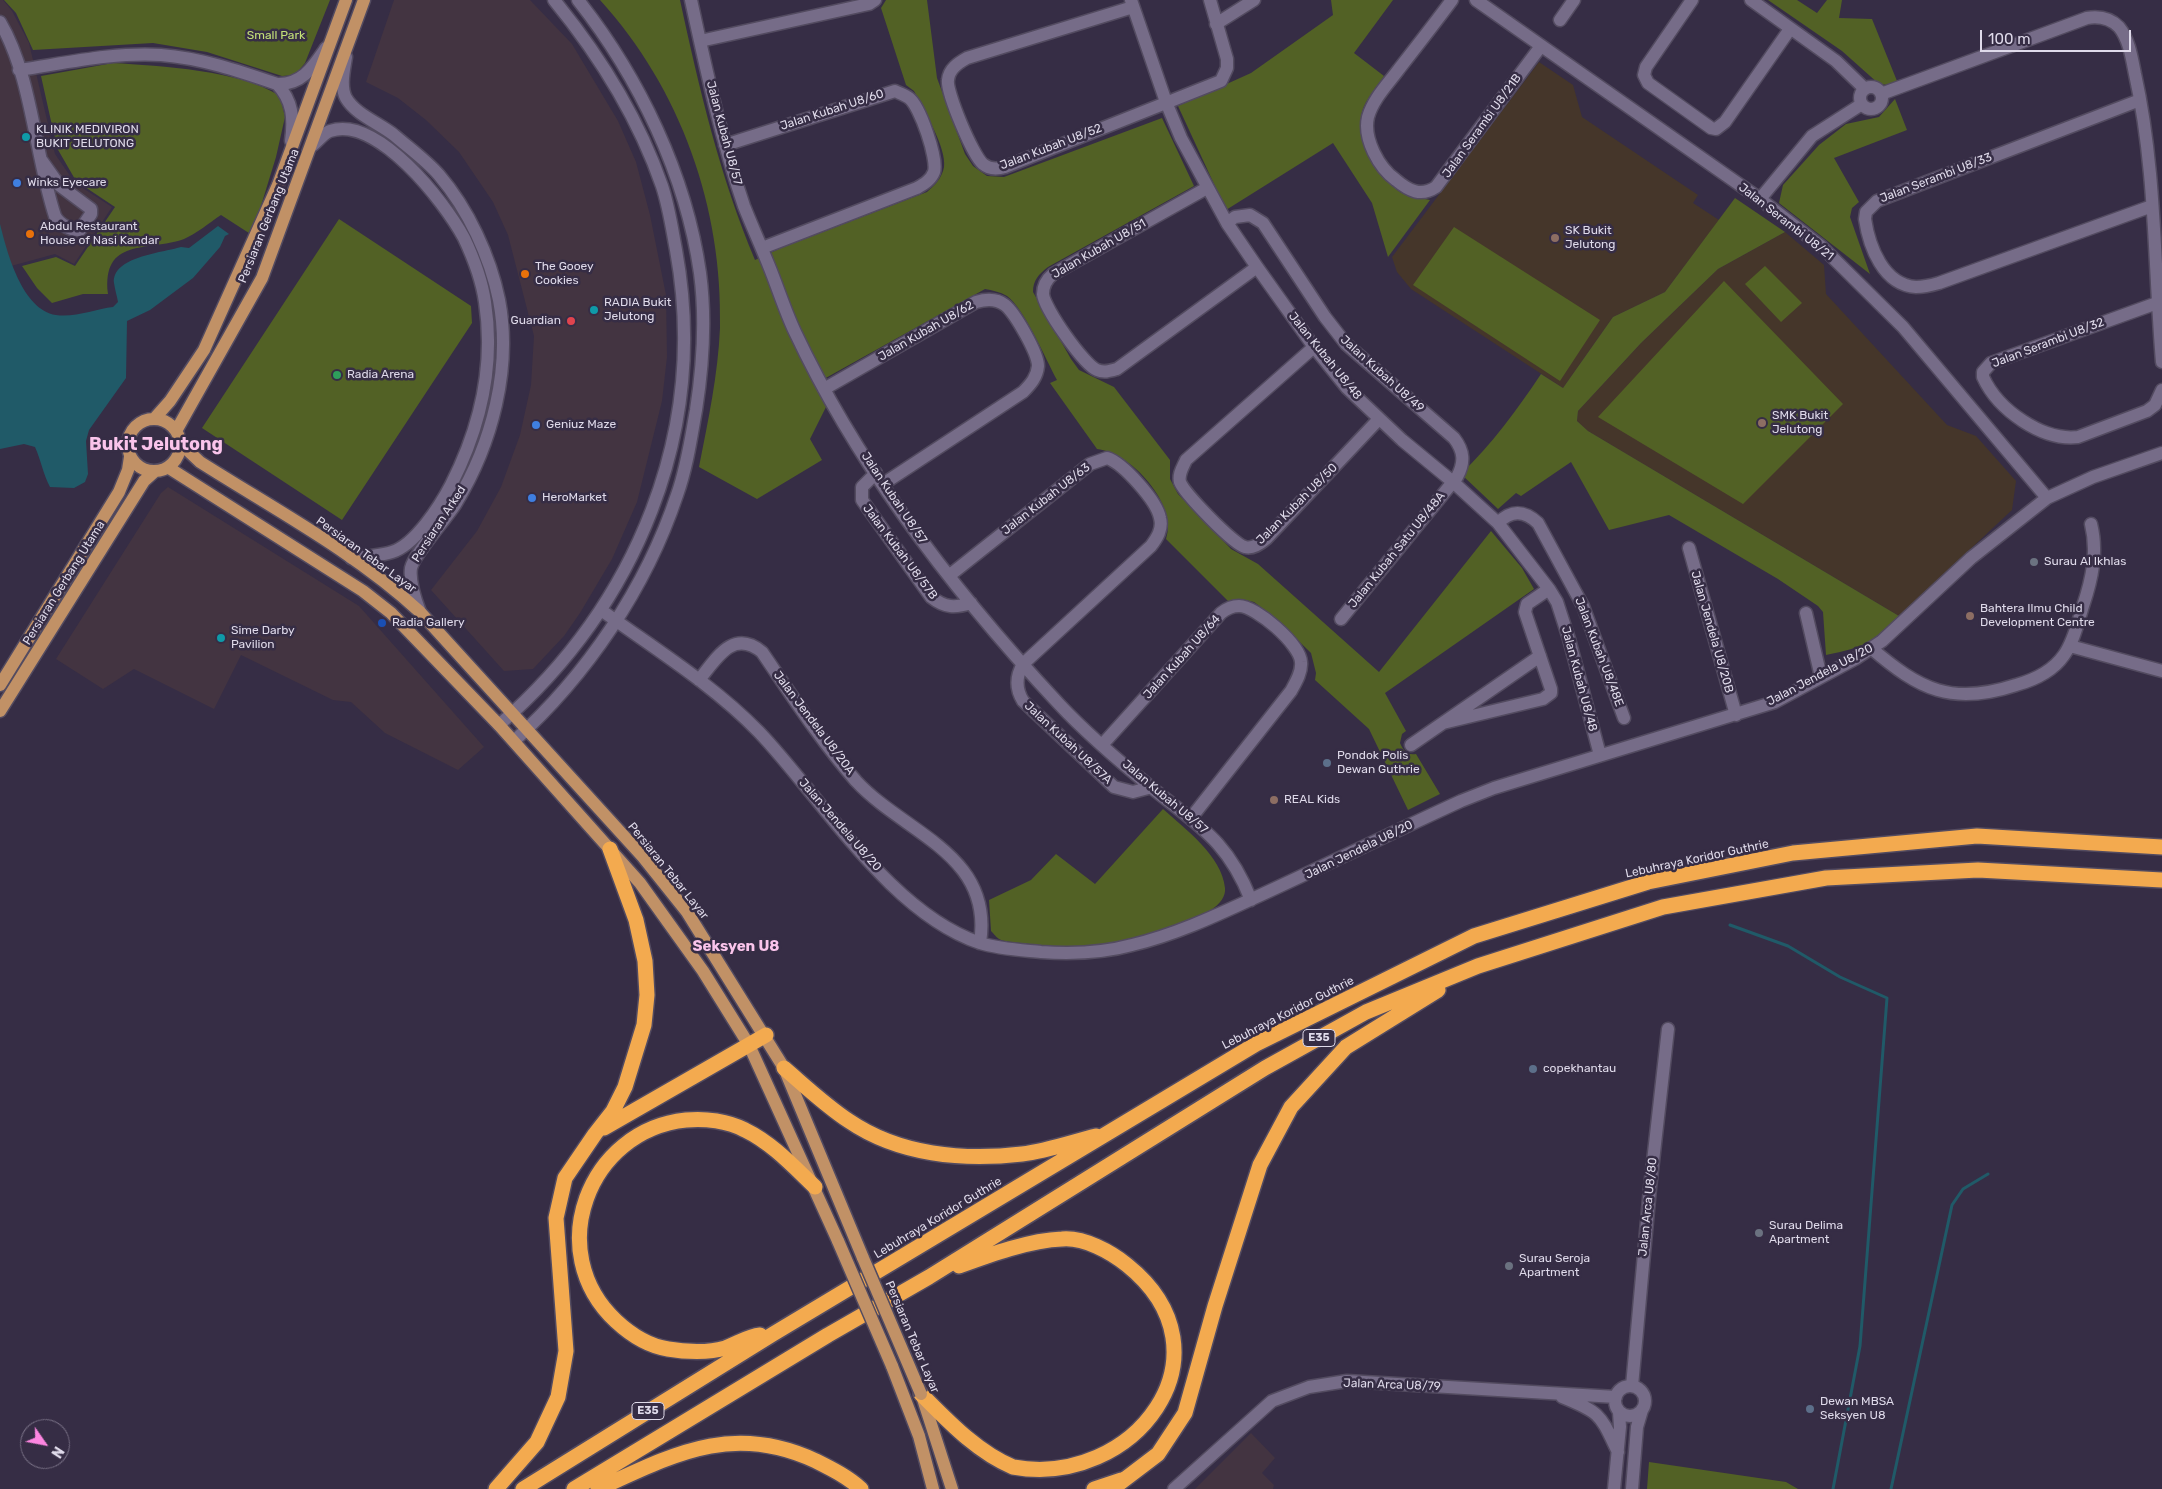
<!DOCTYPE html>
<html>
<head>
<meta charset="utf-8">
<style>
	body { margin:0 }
	#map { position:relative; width:2162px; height:1489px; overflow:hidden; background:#362d45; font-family:Rubik,sans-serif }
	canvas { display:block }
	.north { position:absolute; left:20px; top:1419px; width:50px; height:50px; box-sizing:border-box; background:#362d45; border:1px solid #7a7287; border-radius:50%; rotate:123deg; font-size:14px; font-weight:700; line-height:20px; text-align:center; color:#dfdaea }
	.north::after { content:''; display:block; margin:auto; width:18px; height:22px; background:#fd86e1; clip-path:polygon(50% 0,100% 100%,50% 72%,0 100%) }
	.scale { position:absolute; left:1980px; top:30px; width:151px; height:22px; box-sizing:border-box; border:2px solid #dfdaea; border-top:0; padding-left:6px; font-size:15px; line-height:18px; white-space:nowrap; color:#dfdaea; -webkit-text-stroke:4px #362d45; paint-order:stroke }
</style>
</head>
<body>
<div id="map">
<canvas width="2162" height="1489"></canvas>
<div class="north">N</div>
<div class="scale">100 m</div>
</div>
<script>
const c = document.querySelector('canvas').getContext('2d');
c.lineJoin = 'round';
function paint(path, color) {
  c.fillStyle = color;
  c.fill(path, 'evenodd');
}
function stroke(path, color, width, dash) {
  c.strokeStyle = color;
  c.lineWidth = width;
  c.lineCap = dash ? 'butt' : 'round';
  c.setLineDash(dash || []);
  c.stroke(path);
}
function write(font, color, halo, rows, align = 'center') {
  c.font = font + ' Rubik,sans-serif';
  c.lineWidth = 5;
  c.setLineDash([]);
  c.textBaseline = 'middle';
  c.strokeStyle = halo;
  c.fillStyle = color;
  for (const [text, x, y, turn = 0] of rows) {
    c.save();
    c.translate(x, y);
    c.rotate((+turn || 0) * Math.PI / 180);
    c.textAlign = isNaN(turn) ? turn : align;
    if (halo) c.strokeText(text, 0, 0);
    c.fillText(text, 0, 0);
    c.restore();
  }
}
paint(new Path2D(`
	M0,0H3L12,11L29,43L55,154L75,183L112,207L74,264L55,254L0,269Z
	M394,0H530L572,44L618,121L636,162L650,215L666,295L667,357L662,401L637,502L612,559L580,613L564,636L533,669L504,671L431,590L477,531L501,487L520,435L531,385L534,336L508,235L493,202L459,152L426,120L398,98L366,82Z
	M168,487L359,606L484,747L458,770L385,733L351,702L333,700L241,655L214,709L134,669L103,689L56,659L161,493Z
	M1251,1433L1275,1458L1262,1473L1274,1485L1273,1489H1195Z`), '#433441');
paint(new Path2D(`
	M1539,62L1573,85L1582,117L1698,195L1693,203L1719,220L1665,292L1613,317L1563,388L1411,289L1397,272L1392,257Z
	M1785,232L1824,265L1826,294L1947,425L1976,436L2016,481L2012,510L1899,616L1588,431L1577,421L1578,411L1641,343L1718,269Z`), '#45362a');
paint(new Path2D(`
	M4,0H330L305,63L295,75L282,76L207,52L153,43L33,50L16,13Z
	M600,0H680C699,88 720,177 755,260L781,248L927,192C935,185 942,178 944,167C947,148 923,109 914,91L906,85L881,8L886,0H927L937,78L965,154L973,166L987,176L1004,177L1162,118L1194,186L1048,267C1039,274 1033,280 1033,292L1071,359L1079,370L1114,387L1170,460V479L1178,494L1231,549L1258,564L1379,672L1491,531L1522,568L1534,589L1385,693L1406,731L1402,734L1400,743C1404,752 1407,755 1416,754L1440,794L1408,810L1369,729L1315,680L1316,673L1311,653L1274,617L1254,602L1241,599L1229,602L1166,539C1179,506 1131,452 1097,449L1050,383L1057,380C1046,360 1024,308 1007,296C1000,292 992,290 985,289L815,384L826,407L810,439L822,460L757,499L699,467C708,421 718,375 720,328C723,208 681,89 600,0Z
	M1331,0H1393L1354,53L1384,76C1377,87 1365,100 1362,112C1355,136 1380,179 1400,192C1408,197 1421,198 1430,200L1388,257L1372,203L1333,143L1226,210L1178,106L1251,73L1333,15Z
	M1768,0H1797L1817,13L1827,0H1842L1839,18L1872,19L1897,81L1888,85L1879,84L1842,51Z
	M113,63C161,66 240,70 280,96L285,117L276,157L252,235L221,215C209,223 196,234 184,239C147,252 102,237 108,294H83L52,303L37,288L22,266L56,257L75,266L115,207L76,181L57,148L41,76Z
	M1895,99L1907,130L1834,158L1859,202L1852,208L1850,217L1870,274L1779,203L1783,185L1819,145L1846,124L1879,117Z
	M1735,198L1785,232L1718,269L1641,343L1578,411L1577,421L1588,431L1899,616C1870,644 1865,647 1826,655L1823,612L1818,606L1778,579L1669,515L1609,530L1571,462L1521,496L1516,493L1498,509L1461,474C1492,444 1517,410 1541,374L1563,388L1613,317L1665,292Z
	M339,219L471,306L472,323L342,520L202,428Z
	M1454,227L1600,320L1560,381L1413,285Z
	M1765,266L1802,303L1781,322L1745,284Z
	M1724,281L1843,404L1743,504L1598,417Z
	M1163,809C1185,829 1222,856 1225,888C1229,921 1122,944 1097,946C1071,949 1047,946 1021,943C1015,942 1004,942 999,939C996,937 993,933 991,931L989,900L1031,880L1056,854L1095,884Z
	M1649,1462L1786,1482L1798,1489H1647Z`), '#526125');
paint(new Path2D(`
	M0,224C7,252 22,310 56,315C74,318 96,309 113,307L118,302C117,296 115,290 114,283C112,257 161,253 181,247L189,248L218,226L229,234L225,236L220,247L193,278L150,310L127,321L126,378L89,430L86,441L88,474L85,482L74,488L50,487C43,474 41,460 35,447L24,444L0,449Z`), '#205a68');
stroke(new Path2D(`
	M1730,925L1788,946L1840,977L1887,998L1860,1346L1833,1489
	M1891,1489L1952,1205L1963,1189L1988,1174`), '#205a68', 3);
const minor = new Path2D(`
	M691,0C706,69 721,139 744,206C752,226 761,246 769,266C778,288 785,311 795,332C859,468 957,595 1059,704C1087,734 1120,762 1152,788C1199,826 1228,841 1251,900
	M1131,0L1166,102L1181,138L1227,223L1257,267L1314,347L1347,388L1402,440L1453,482L1498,523L1549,589L1557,602L1569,639L1600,755
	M1452,0C1435,23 1417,46 1399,69C1388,84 1373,99 1368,117C1363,139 1379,168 1396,180C1409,191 1421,197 1436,187L1541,46
	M1476,0L1760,199L1822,247L1903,327L2047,498
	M1692,0L1646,67L1644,75L1648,83L1711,128L1716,129L1725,122L1790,29
	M1751,0L1836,61L1865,89
	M1133,7L967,58C958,63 949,69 948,80C946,92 973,156 983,164C990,170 998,169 1005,167L1221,81L1227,68V59L1210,0
	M1560,20L1574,0
	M0,22C32,76 35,156 55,216C59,224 71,231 80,230L91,214V209L59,185L42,161
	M1216,24L1254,0
	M700,41L869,4L875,0
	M346,57C344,70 340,87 346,98C356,115 379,123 394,135C409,148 426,160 439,175C468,209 490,256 499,300C512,368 492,444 456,503C447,518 414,554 411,568C409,582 415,599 420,612
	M19,70C66,63 114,52 161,55C201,58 239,71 277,84C302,85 313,67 326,48
	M277,84C293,101 294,119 291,141
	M1860 98a11 11 0 1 1 22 0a11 11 0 1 1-22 0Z
	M1881,94L2087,18C2099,16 2110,18 2119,27C2129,39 2132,59 2135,74C2156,168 2154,267 2162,362
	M2140,100L1877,201L1866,212L1865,219C1869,246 1883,285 1916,287C1924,287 1932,285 1939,283L2152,206
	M313,145C318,141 324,133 330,131C377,115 444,201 464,238C473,257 482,281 485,302C495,367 480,428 451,485C440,506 415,545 392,552C379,556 365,557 351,558
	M725,145L895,91C899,93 905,95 909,98C920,106 938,159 934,172C931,180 924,184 917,188L762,248
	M1207,188L1053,274C1047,279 1043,285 1043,294C1044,308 1084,365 1097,370C1104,373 1110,371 1117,369L1257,267
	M1760,199L1812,136L1862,104
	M1227,223L1235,217L1250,215L1263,223L1325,317L1346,344L1454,438C1464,451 1465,462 1457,477L1341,619
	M2157,303L1991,363L1983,372V377C1998,410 2042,441 2078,437L2147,411L2155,405L2162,390
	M1314,347L1186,460C1183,467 1178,474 1180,482C1184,493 1234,545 1245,547C1253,549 1260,544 1266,539L1379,419
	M824,389L976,302C986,299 996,298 1005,305C1015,313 1038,353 1038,366C1037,377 1031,384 1023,392L883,484
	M876,473L862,487V500L931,597C945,608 955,608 971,603
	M1498,523C1511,510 1524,510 1538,523L1583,606L1624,718
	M1689,548L1736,715
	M950,575L1090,464L1107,458C1123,463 1157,501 1160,518C1163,529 1157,538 1151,546L1023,664C1016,676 1015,688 1023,701L1114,787L1133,792L1152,787
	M601,610C655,649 712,684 759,732C822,798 890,913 980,943C999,949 1021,950 1041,952C1071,954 1103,953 1132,945C1174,935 1213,917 1252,899C1322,867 1391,833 1461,801L1494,788L1775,702L1855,659L1882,641L1971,558L2047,498L2093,477L2162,453
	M1806,613L1821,677
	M2070,646L2162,671
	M1871,648C1920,690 1952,706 2016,685C2034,680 2053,671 2064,655C2074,641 2078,622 2083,606C2092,579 2098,552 2091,524
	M699,680C716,659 733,628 762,652C792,696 821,741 856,781C905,834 994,854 980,943
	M1443,723L1543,699L1551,693V689L1525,612L1527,604L1549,589
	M499,725C637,605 709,431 676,250C672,229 669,207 662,186C638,117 600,56 554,0
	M514,741C587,675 646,588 677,495C687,467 691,438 696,410C703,365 706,318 700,273C686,175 639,77 578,0
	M1102,745L1221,613C1226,609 1232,606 1239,606C1256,606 1300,644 1301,662C1302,672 1296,682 1291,691L1191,818
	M1411,745L1540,656
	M1632,1386L1650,1188L1668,1029
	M1615 1401a15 15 0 1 1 30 0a15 15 0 1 1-30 0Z
	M1562,1397C1602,1413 1600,1415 1618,1452
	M1174,1489L1272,1401L1309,1387L1347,1381L1616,1397
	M1614,1489L1620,1427L1619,1412
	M1632,1489L1637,1427L1642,1410`);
const major = new Path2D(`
	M128 445a26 26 0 1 1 52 0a26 26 0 1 1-52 0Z
	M154,419L170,401L204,350L278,185L346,0
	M176,431L262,278L364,0
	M181,444L200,462C274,509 355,552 420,612L643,857L687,912L784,1068L863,1258
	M169,468L363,591L391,613L499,725L640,883L703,971L749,1045L838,1241
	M0,685L119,492L128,470L130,457
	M0,711L144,481L154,472
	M892,1366L919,1436L933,1489
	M922,1396L952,1489`);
const highway = new Path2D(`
	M784,1068C805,1086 826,1106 849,1121C899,1155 963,1161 1022,1154C1047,1151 1072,1142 1096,1136
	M604,1128L766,1035
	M760,1335C748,1336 737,1344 725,1348C709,1353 685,1352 668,1349C649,1346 630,1334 616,1321C542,1252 588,1130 686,1120C705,1118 728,1121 745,1130C772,1143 794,1167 815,1187
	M921,1394C948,1421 977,1452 1013,1467C1133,1489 1238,1354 1127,1265C1111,1252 1084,1237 1062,1239C1030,1240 989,1255 959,1266
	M496,1489L537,1442L558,1397L566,1351L556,1218L565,1178L595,1134L613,1111L625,1087L644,1025L647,995L645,961L636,920L610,849
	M523,1489L773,1334L1256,1044L1474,936L1648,882L1793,853L1977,836L2162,847
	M574,1489L828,1335L929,1277L1265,1068L1366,1012L1478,966L1663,907L1826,878L1978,870L2162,880
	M598,1489C674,1454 733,1422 816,1461C832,1469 848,1477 861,1489
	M1094,1489L1121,1480
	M1112,1489L1158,1454L1185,1413L1215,1306L1260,1165L1291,1107L1346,1047L1438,990`);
stroke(minor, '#534b60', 15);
stroke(major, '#534b60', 15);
stroke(highway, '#534b60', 18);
stroke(minor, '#766c88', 12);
stroke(major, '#c19166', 12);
stroke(highway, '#f3aa4f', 15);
const majorBridge = new Path2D(`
	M838,1241L892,1366
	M863,1258L921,1394`);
stroke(majorBridge, '#534b60', 15, []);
stroke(majorBridge, '#c19166', 12);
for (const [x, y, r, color] of [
	[26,137,5,"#0f9aa8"],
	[17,183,5,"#3f7fe0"],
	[30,234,5,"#e8710a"],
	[1555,238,5,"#8d6e63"],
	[525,274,5,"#e8710a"],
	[594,310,5,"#0f9aa8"],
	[571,321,5,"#e0444e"],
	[337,375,5,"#2e9e5b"],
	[1762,423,5,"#8d6e63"],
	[536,425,5,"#3f7fe0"],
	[532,498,5,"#3f7fe0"],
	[2034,562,5,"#6b7280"],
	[1970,616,5,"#8d6e63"],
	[382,623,5,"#1a4fb4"],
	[221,638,5,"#0f9aa8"],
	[1327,763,5,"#5c6f8a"],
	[1274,800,5,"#8d6e63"],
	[1533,1069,5,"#5c6f8a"],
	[1759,1233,5,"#6b7280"],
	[1509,1266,5,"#6b7280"],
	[1810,1409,5,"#5c6f8a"]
]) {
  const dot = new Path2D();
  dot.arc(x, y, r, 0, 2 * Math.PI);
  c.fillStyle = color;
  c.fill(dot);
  stroke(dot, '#362d45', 2);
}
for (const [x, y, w] of [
	[1319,1038,32],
	[648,1411,32]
]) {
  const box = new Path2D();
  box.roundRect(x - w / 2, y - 8.5, w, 17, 4);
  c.fillStyle = '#362d45';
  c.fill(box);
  stroke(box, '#dfdaea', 1);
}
write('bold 11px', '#dfdaea', null, [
	["E35",1319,1038],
	["E35",648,1411]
]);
write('12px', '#c3e077', '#362d45', [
	["Small Park",276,36]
]);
write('12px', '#dfdaea', '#362d45', [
	["Jalan Kubah U8/60",832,110,-18],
	["Jalan Serambi U8/21B",1482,126,-54],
	["Jalan Kubah U8/57",724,133,75],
	["Jalan Kubah U8/52",1051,147,-21],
	["Jalan Serambi U8/33",1936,178,-21],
	["Persiaran Gerbang Utama",269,216,-68],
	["Jalan Serambi U8/21",1786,222,38],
	["Jalan Kubah U8/51",1099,249,-30],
	["Jalan Kubah U8/62",926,331,-30],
	["Jalan Serambi U8/32",2048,343,-21],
	["Jalan Kubah U8/48",1325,356,51],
	["Jalan Kubah U8/49",1382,374,42],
	["Jalan Kubah U8/57",894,498,56],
	["Jalan Kubah U8/63",1046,499,-38],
	["Jalan Kubah U8/50",1297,504,-45],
	["Persiaran Arked",439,524,-57],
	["Jalan Kubah Satu U8/48A",1397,550,-51],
	["Jalan Kubah U8/57B",900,552,53],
	["Persiaran Tebar Layar",366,555,36],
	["Persiaran Gerbang Utama",64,583,-58],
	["Jalan Jendela U8/20B",1712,632,74],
	["Jalan Kubah U8/48E",1599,652,69],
	["Jalan Kubah U8/64",1182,657,-48],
	["Jalan Jendela U8/20",1820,675,-28],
	["Jalan Kubah U8/48",1579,679,75],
	["Jalan Jendela U8/20A",814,723,53],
	["Jalan Kubah U8/57A",1068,743,43],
	["Jalan Kubah U8/57",1165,797,40],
	["Jalan Jendela U8/20",840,825,49],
	["Jalan Jendela U8/20",1359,850,-26],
	["Lebuhraya Koridor Guthrie",1697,859,-12],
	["Persiaran Tebar Layar",668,871,51],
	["Lebuhraya Koridor Guthrie",1288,1013,-27],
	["Jalan Arca U8/80",1648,1207,-84],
	["Lebuhraya Koridor Guthrie",938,1218,-31],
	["Persiaran Tebar Layar",912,1337,67],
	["Jalan Arca U8/79",1392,1385,2]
]);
write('12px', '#dfdaea', '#362d45', [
	["KLINIK MEDIVIRON",36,130],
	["BUKIT JELUTONG",36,144],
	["Winks Eyecare",27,183],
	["Abdul Restaurant",40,227],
	["House of Nasi Kandar",40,241],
	["SK Bukit",1565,231],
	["Jelutong",1565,245],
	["The Gooey",535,267],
	["Cookies",535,281],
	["RADIA Bukit",604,303],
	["Jelutong",604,317],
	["Guardian",561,321,"right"],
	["Radia Arena",347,375],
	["SMK Bukit",1772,416],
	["Jelutong",1772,430],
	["Geniuz Maze",546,425],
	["HeroMarket",542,498],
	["Surau Al Ikhlas",2044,562],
	["Bahtera Ilmu Child",1980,609],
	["Development Centre",1980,623],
	["Radia Gallery",392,623],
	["Sime Darby",231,631],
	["Pavilion",231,645],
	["Pondok Polis",1337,756],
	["Dewan Guthrie",1337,770],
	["REAL Kids",1284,800],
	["copekhantau",1543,1069],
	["Surau Delima",1769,1226],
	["Apartment",1769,1240],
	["Surau Seroja",1519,1259],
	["Apartment",1519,1273],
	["Dewan MBSA",1820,1402],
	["Seksyen U8",1820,1416]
], 'left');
write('bold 15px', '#fac4eb', '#362d45', [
	["Seksyen U8",736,947]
]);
write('bold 18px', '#fac4eb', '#362d45', [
	["Bukit Jelutong",156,445]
]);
</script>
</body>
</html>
